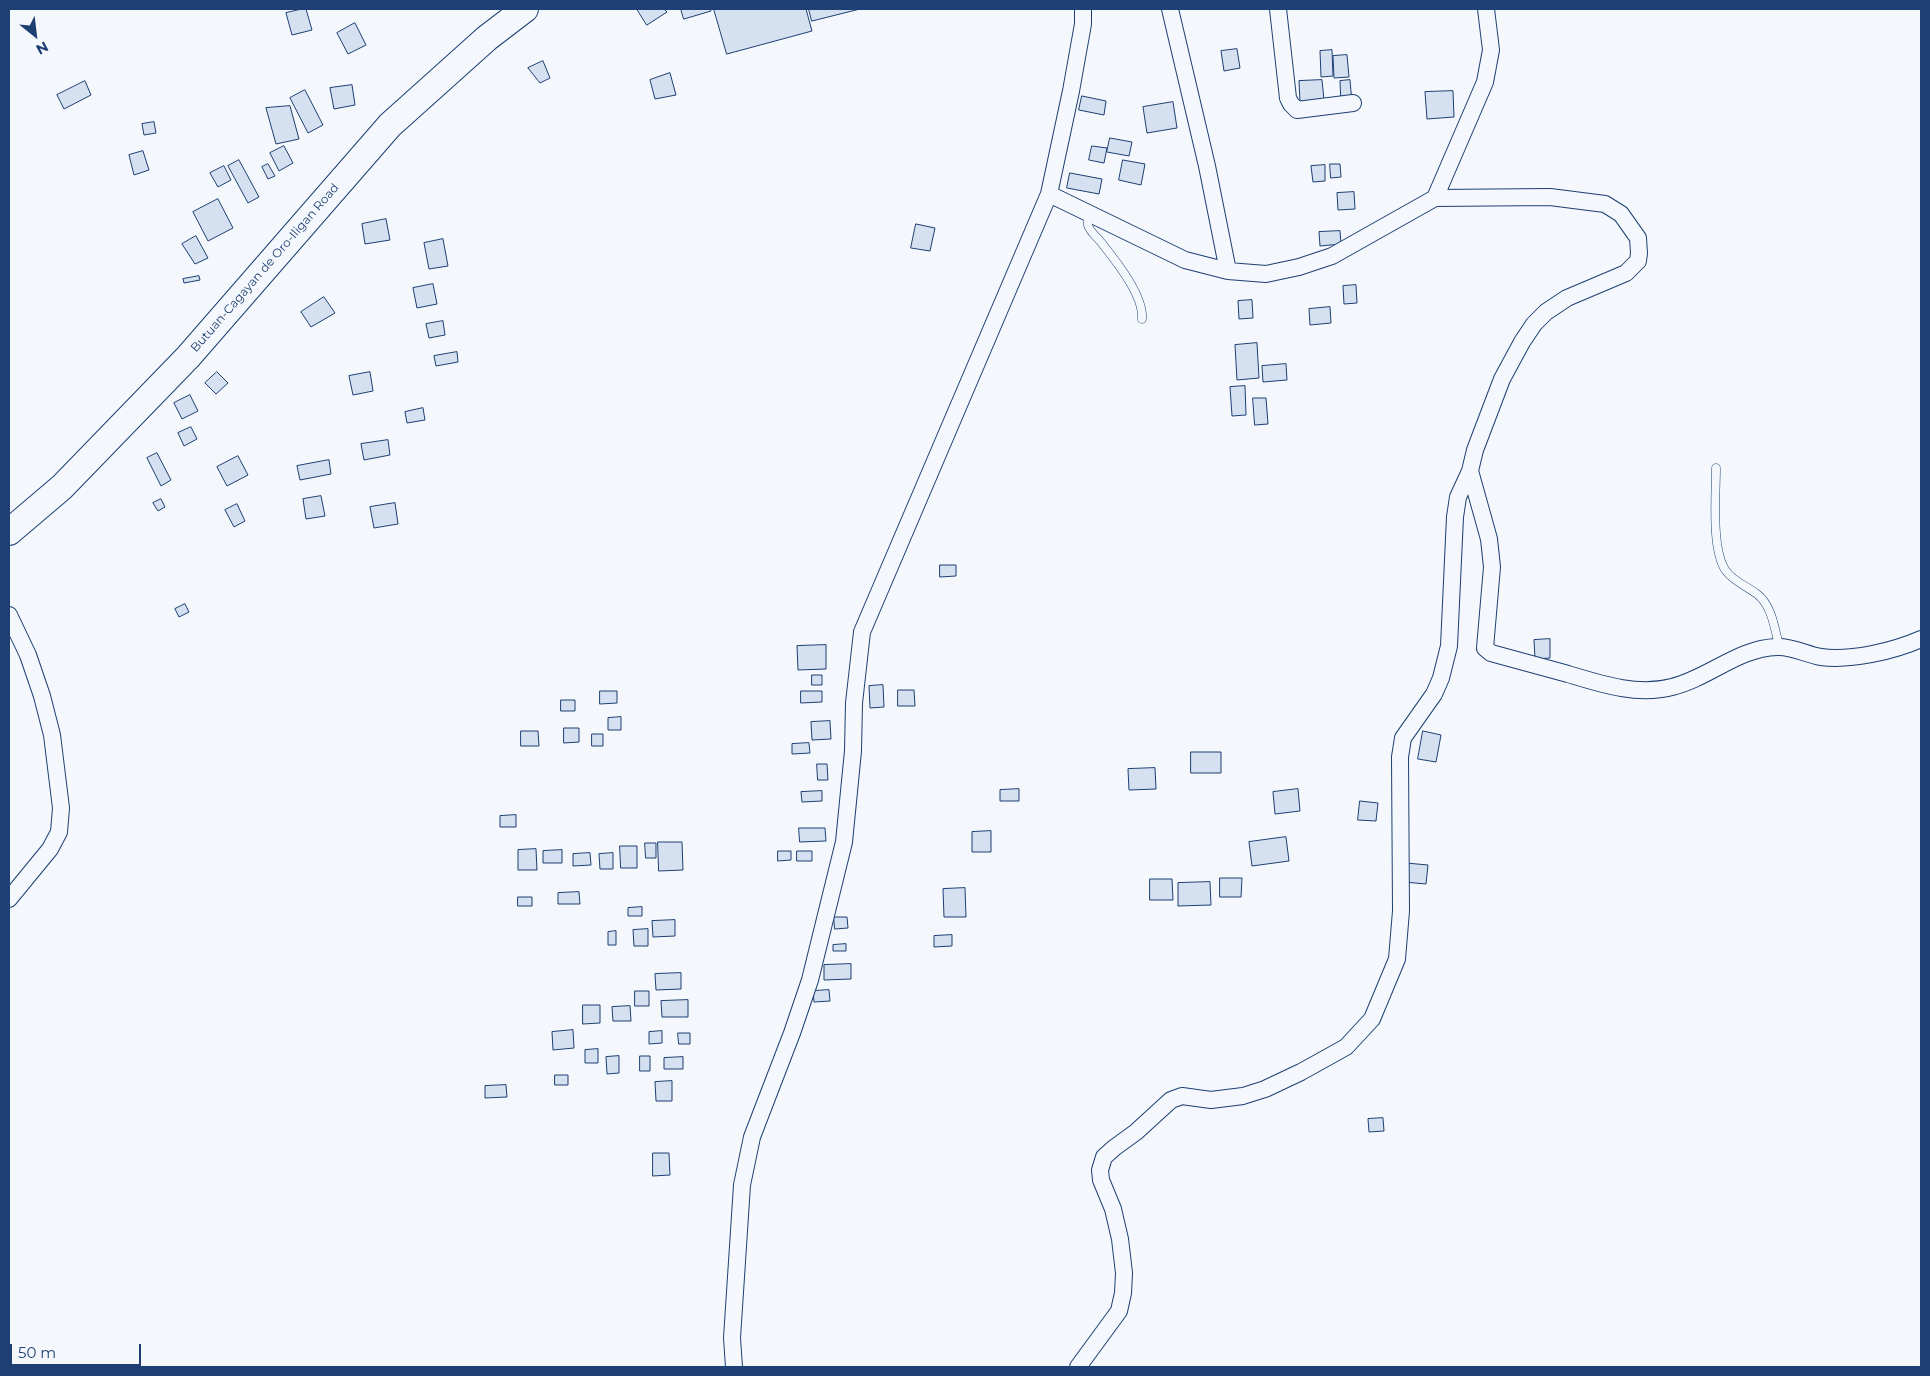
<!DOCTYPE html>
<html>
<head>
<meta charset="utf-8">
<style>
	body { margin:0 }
	#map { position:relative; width:1930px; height:1376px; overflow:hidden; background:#f4f7fb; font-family:Montserrat,sans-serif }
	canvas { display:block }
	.frame { position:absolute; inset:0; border:10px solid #1d3f73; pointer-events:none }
	.north { position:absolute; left:10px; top:10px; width:50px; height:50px; -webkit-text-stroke:4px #f4f7fb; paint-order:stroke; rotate:151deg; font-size:14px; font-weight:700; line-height:20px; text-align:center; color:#1d3f73 }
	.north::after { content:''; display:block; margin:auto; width:18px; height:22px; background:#1d3f73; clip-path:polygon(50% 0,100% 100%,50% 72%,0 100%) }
	.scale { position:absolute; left:10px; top:1344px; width:131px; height:22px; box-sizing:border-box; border:2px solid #1d3f73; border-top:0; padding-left:6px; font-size:15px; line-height:18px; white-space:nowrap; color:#1d3f73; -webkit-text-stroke:4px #f4f7fb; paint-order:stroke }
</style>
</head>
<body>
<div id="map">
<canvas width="1930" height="1376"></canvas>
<div class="frame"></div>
<div class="north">N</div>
<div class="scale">50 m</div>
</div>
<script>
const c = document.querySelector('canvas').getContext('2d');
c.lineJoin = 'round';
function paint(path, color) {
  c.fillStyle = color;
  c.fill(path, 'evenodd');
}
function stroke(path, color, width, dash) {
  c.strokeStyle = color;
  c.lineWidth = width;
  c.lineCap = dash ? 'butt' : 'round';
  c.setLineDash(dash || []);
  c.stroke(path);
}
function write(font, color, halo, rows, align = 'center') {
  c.font = font + ' Montserrat,sans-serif';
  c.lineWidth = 4;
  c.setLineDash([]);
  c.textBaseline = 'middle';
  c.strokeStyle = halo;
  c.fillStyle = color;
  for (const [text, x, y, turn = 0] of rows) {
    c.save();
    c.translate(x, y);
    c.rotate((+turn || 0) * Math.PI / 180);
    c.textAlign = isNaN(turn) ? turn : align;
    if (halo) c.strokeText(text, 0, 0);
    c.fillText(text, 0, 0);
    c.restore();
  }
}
const building = new Path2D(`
	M302,9H306L312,30L292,35L286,13Z
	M637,9H664L667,12L647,25Z
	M681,9H710L711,11L684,19Z
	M714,9H806L812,31L727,54Z
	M809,9H860L812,21Z
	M355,23L366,45L348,54L337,33Z
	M1237,49L1240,68L1224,71L1221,51Z
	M1332,50L1333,76L1321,77L1320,51Z
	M1347,55L1349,77L1334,78L1333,56Z
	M543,61L550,78L540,83L528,68Z
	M670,73L676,95L655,99L650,80Z
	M1322,80L1324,100L1300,102L1299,81Z
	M1350,80L1352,103H1341L1340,81Z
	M85,81L91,95L64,109L57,95Z
	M352,85L355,105L334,109L330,88Z
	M305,90L323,125L308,133L290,98Z
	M1453,91L1454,117L1427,119L1425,92Z
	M1082,96L1106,101L1104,115L1079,110Z
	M1173,102L1177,128L1147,133L1143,107Z
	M290,106L299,139L276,144L266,108Z
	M154,122L156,133L144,135L142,124Z
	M1110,138L1132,142L1129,156L1107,152Z
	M284,146L293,163L279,171L270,153Z
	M1092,146L1107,148L1104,163L1089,160Z
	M143,151L149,170L134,175L129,155Z
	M239,160L259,197L248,203L228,166Z
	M1123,160L1145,164L1141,185L1119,180Z
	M268,164L275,176L268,179L262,167Z
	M1330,164H1340L1341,177L1331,178Z
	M1325,165V181L1313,182L1311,166Z
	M224,166L231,180L218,187L210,173Z
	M1070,173L1102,179L1099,194L1067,188Z
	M1354,192L1355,209L1338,210L1337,193Z
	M218,199L233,228L208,241L193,212Z
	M386,219L390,240L365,244L362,224Z
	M916,224L935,228L930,251L911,248Z
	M1340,231L1341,244L1320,246L1319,232Z
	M196,236L208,258L195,264L182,244Z
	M443,239L448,266L429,269L424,243Z
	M199,276L200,280L184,283L183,279Z
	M433,284L437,304L417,308L413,288Z
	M1356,285L1357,303L1344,304L1343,286Z
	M324,297L335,313L311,327L301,312Z
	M1252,300L1253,318L1239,319L1238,301Z
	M1330,307L1331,323L1310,325L1309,309Z
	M443,321L445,335L429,338L426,324Z
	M1257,343L1259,378L1237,380L1235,345Z
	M457,352L458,362L436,366L434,356Z
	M1286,364L1287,380L1263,382L1262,366Z
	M217,372L228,383L216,394L205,383Z
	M370,372L373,391L353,395L349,376Z
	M1245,386L1246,415L1232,416L1230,387Z
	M190,395L198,411L182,419L174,403Z
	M1253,398H1266L1268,424L1255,425Z
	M423,408L425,420L407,423L405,412Z
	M191,427L197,439L184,446L178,433Z
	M388,440L390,455L364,460L361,444Z
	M157,453L171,480L161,486L147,458Z
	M238,456L248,475L227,486L217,467Z
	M329,460L331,474L300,480L297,466Z
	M321,496L325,516L306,519L303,499Z
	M161,499L165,507L158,511L153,503Z
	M395,503L398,524L374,528L370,507Z
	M237,504L245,521L234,527L225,510Z
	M940,565H956V576L940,577Z
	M185,604L189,612L179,617L175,609Z
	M1550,639V658L1535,659L1534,640Z
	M826,645V669L798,670L797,646Z
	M812,675H822V685H812Z
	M883,685L884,707L870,708L869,686Z
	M898,690H914L915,706H898Z
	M600,691H617V703L600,704Z
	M801,691H822V702L801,703Z
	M561,700H575V711H561Z
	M621,717V730H608V718Z
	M830,721L831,739L812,740L811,722Z
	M564,728H579V742L564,743Z
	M521,731H538L539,746H521Z
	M1423,731L1441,735L1436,762L1418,759Z
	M592,734H603V746H592Z
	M809,743L810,753L792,754V744Z
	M1191,752H1221V773H1191Z
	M817,764H827L828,780H818Z
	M1155,768L1156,789L1129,790L1128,769Z
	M1019,789V801H1000V790Z
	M1298,789L1300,811L1275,814L1273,792Z
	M822,791V801L802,802L801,792Z
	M1360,801L1378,803L1376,821L1358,820Z
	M516,815V827H500V816Z
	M799,828H825L826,841L800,842Z
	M991,831V852H972V832Z
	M1286,837L1289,861L1252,866L1249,842Z
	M658,842H682L683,870L659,871Z
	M645,843H656V858H646Z
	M620,846H637V868H621Z
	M536,849L537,870H518V850Z
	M562,850V863H543V851Z
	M778,851H791V860L778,861Z
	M797,851H812V861H797Z
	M590,853L591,865L573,866V854Z
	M613,853V869H600L599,854Z
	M1406,863L1428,865L1426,884L1404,882Z
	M1220,878H1242L1241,897H1220Z
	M1150,879H1172L1173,900H1150Z
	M1210,882L1211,905L1178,906V883Z
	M965,888L966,917H944L943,889Z
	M579,892L580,904H558V893Z
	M518,897H532V906H518Z
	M642,907V916H628V908Z
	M834,917H847L848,928L835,929Z
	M675,920V936L653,937L652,921Z
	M648,929V946H634L633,930Z
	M616,931V945H608V932Z
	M952,935V946L934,947V936Z
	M846,944V951H833V945Z
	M851,964V979L824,980V965Z
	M681,973V989L656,990L655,974Z
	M829,990L830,1001L814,1002L813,991Z
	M635,991H649V1006H635Z
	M688,1000V1017H662L661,1001Z
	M583,1005H600V1023L583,1024Z
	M630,1006L631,1021H613L612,1007Z
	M573,1030L574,1048L553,1050L552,1032Z
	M662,1031V1043L649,1044V1032Z
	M678,1033H690V1044H679Z
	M598,1049V1063H585V1050Z
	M619,1056V1073L607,1074L606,1057Z
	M640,1056H650V1071H640Z
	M683,1057V1069H664V1058Z
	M555,1075H568V1085H555Z
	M672,1081V1101H656L655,1082Z
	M506,1085L507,1097L485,1098V1086Z
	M1383,1118L1384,1131L1369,1132L1368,1119Z
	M653,1153H669L670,1175L653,1176Z`);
paint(building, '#d5e0f0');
stroke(building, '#1d3f73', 1);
const service = new Path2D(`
	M1088,213C1088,217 1087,222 1088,225C1090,232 1096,236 1100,241C1115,260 1144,295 1142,319
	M1716,468C1716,495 1711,550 1726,571C1734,582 1747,586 1757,594C1772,605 1775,630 1779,646`);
const minor = new Path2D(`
	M1170,9L1207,166L1228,271
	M1278,9L1288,98L1291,104L1297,110L1353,103
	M1049,194L1185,260L1228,271L1266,274L1299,267L1332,256L1435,198L1550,197L1605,204L1621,214L1638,238L1639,253L1638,261L1626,273L1567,298L1546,312L1534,324L1522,342L1502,379L1475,450L1470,471L1489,539L1492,567L1485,648L1491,653C1517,660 1542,667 1568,674C1601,684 1637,696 1672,687C1709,678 1738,648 1777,647C1792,646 1807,655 1821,657C1851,661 1894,651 1921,639
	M1435,198L1485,82L1491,50L1486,9
	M9,615L28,655L42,696L52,735L61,808L59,832L50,849L9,899
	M734,1367L732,1338L742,1185L752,1137L792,1033L810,980L844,842L853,751L854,703L862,632L1049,194L1071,91L1083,24V9
	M1078,1367L1119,1311L1123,1293L1124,1273L1120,1239L1113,1209L1101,1180L1100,1170L1104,1157L1114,1148L1136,1132L1171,1100L1182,1096L1211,1100L1243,1096L1265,1089L1301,1072L1346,1047L1372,1019L1397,959L1401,911L1400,757L1403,738L1434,694L1441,678L1449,646L1455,517L1458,497L1470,471`);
const trunk = new Path2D(`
	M9,532L62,487L188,357L390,125L487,38L525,9`);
stroke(service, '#1d3f73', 9);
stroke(minor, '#1d3f73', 18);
stroke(trunk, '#1d3f73', 28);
stroke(service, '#f4f7fb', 8);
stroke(minor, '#f4f7fb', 16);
stroke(trunk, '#f4f7fb', 26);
write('12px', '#1d3f73', '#f4f7fb', [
	["Butuan-Cagayan de Oro-Iligan Road",265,268,-49]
]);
</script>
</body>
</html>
